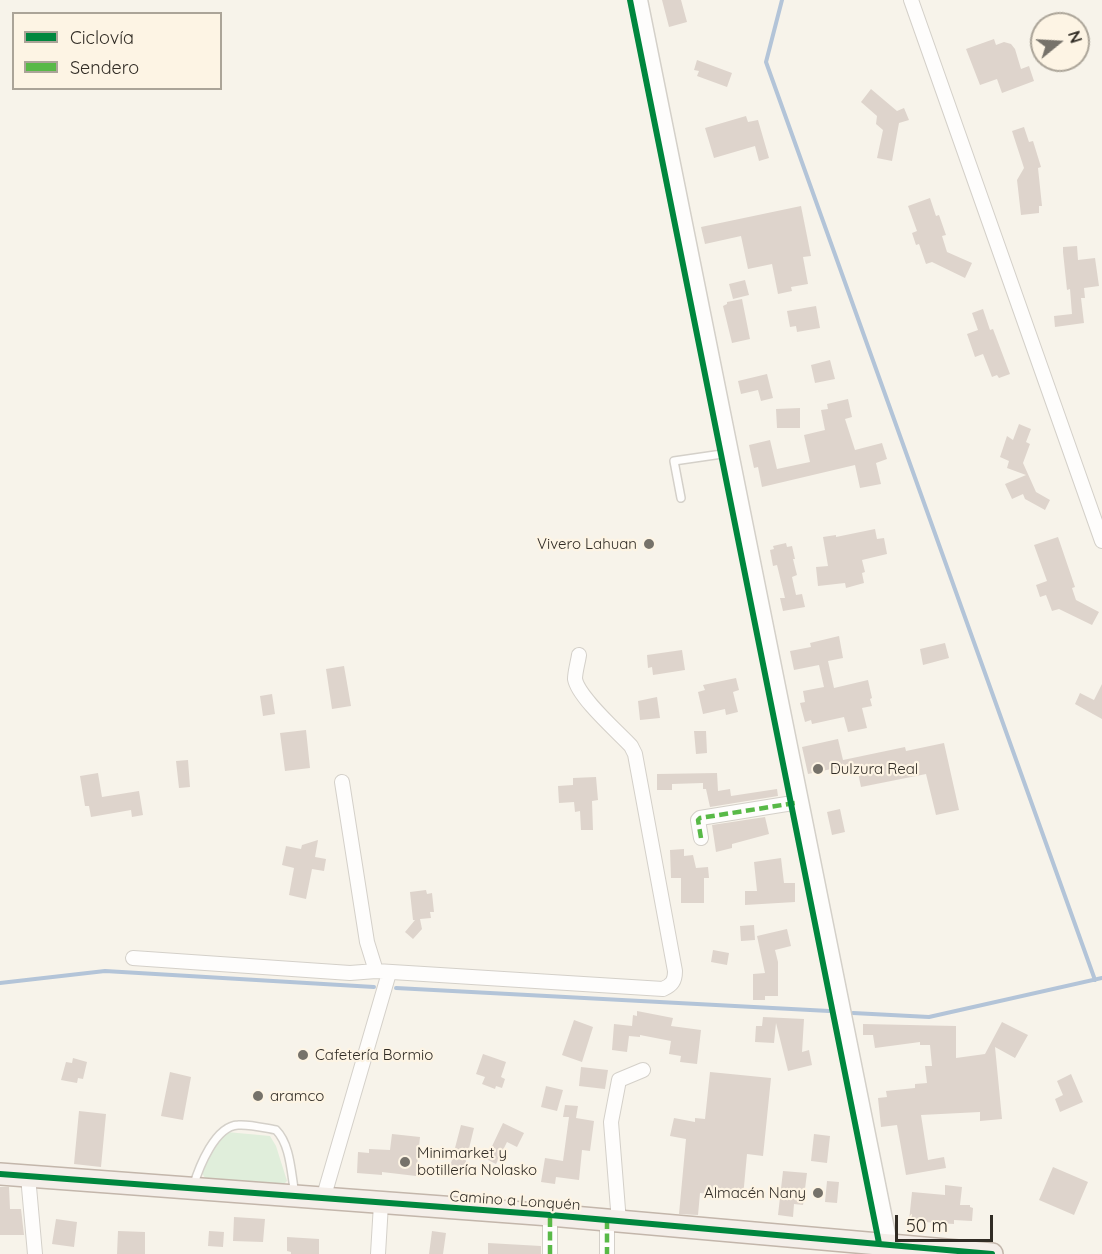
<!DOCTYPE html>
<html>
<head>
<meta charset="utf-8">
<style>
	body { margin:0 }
	#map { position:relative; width:1102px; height:1254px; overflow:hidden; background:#f7f3ea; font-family:Quicksand,sans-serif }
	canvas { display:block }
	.legend { position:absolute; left:12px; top:12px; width:210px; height:78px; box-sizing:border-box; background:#fdf4e4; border:2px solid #aba498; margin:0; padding:8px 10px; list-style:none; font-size:18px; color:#312c25 }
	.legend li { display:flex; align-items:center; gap:12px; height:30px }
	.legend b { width:30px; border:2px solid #aba498 }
	.north { position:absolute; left:1030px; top:12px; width:60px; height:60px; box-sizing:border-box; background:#fdf4e4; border:2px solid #aba498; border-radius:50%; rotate:72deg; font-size:16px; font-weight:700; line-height:24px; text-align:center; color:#312c25 }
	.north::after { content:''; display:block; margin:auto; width:21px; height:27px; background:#76726a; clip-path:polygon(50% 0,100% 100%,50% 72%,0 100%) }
	.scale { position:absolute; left:895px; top:1215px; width:98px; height:27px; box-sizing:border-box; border:3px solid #312c25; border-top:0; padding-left:8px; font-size:18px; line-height:21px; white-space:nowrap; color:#312c25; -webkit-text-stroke:4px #fdf4e4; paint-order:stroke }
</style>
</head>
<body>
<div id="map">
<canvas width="1102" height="1254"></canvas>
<ul class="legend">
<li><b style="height:8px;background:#00873e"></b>Ciclovía</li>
<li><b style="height:8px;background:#58b947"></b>Sendero</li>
</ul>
<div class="north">N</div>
<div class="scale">50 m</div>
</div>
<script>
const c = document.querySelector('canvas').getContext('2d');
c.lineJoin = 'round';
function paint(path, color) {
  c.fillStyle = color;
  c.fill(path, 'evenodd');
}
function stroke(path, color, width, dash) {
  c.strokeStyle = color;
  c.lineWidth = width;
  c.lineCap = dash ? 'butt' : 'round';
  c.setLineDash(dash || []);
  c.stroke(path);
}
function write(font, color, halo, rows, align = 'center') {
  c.font = font + ' Quicksand,sans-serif';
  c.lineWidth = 4.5;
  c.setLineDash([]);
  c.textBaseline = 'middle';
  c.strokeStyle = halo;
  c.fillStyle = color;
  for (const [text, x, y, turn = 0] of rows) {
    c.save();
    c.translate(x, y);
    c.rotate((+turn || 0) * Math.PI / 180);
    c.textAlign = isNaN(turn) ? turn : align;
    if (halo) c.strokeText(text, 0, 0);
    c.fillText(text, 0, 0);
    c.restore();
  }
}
paint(new Path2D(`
	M227,1132L270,1136L276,1146L287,1181L283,1185L205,1178L202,1173L220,1135Z`), '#e0eedb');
stroke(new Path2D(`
	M782,0L766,62L1095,980
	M0,983L105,971L374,987
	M396,988L829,1011
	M853,1013L929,1017L1102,978`), '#b3c4d8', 4);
paint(new Path2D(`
	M662,0H681L687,22L669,27Z
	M994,39L996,45L1004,42L1011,44L1015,49L1021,69L1029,66L1034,81L1002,93L997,79L980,85L966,49Z
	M697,60L732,73L727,87L697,76L699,71L694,70Z
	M871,89L897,111L904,108L909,120L899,123L892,161L877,158L883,130L876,124L877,116L861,102Z
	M746,116L748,122L758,120L769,158L759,161L755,146L714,158L705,128Z
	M1024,127L1029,142L1033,141L1041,167L1038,168L1042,206H1039V213L1021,215L1017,180L1024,168L1012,131Z
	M930,198L936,216L939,215L946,235L942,236L947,252L972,263L965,278L932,262L926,264L919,244L916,245L912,233L917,231L908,206Z
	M801,206L811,256L803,257L808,284L791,287L792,291L778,294L772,264L748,269L741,236L705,244L701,227Z
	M1077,246L1078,260L1095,258L1099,286L1084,288L1085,298H1081L1084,323L1055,327L1054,316L1072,314L1070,289L1067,290L1063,252V247Z
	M745,280L749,295L733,299L729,284Z
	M742,299L750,339L732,343L723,306L727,304V302Z
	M816,306L820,328L797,332L796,326L790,327L787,311Z
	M983,309L990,330L993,329L1010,374L999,378L997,375L992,377L983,354L975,357L967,334L978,330L972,313Z
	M830,360L835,379L815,383L811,365Z
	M767,374L773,398L761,401L758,390L741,394L738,381Z
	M848,399L852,417L845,419L855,450L882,443L887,459L876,463L881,484L860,488L855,465L762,487L758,467L754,468L749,445L770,440L777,469L810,462L804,435L825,430L821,410L828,409L827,404Z
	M800,408V428H777L776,409Z
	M1019,424L1031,429L1026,442L1030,444L1023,463L1036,492L1050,500L1045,510L1025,499L1023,494L1012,499L1005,484L1026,475L1007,468L1009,461L1000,457L1007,436L1013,440Z
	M875,529L877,539L884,538L887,554L862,560L865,572L862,573L864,583L846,588L845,583L818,586L816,567L828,566L823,537L836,535V537Z
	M1058,537L1075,587L1072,588L1076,600L1099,612L1092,625L1059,609L1052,611L1046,595L1040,597L1036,585L1047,581L1034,545Z
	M786,543L787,547L792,546L795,559H793L797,575L792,577L796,595L802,594L805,607L783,611L780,598H785L777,565L773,566L770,550L774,549L773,546Z
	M839,636L843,658L828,661L834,688L868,680L872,698L870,699L872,706L862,708L867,728L848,732L844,717L812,724L811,720L805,722L800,703L805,702L803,691L824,687L819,665L794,670L790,651L811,647L810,643Z
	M945,643L949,658L923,665L920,649Z
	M682,650L685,670L653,675L652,667L648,668L647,655Z
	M344,666L351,706L332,709L326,669Z
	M736,678L739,690L733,692L738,712L726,715L725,709L703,714L698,692L705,690L703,685Z
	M1102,684V719L1075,704L1080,693L1094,700Z
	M272,694L275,714L263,716L260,696Z
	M657,697L660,718L640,720L638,701Z
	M306,730L310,768L285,771L280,733Z
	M694,731H706L707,753L696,754Z
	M838,739L843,760L905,747L906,751L944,743L959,810L936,815L926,774L861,787L857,768L837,772L836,768L808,774L802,747Z
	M188,760L190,787L179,788L176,761Z
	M98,773L102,797L139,791L143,815L132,817L131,810L91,817L89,806H85L80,776Z
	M717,773L718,791L730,789L731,796L777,789L778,796L710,807L706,789H703V783L672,784V790H657V774Z
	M596,777L598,800L592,801L593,830H581L580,811L575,812L574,802L559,803L558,786L573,785V778Z
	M840,809L845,832L832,835L827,812Z
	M765,817L769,834L732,844V848L716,852L712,825Z
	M318,840L315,857L326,859L324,871L312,869L306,899L289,895L294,868L282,865L286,846L301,849L302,845Z
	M684,849V856L693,855L696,868L708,867L709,878H704V903H681V878H671L670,850Z
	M781,858L784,883H795V902L745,905V891H757L754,862Z
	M426,890L427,894L432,893L434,912H430L431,918L420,919L422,929L413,939L405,932L415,920H413L410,892Z
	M754,925L755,940L741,941L740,926Z
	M787,929L791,946L775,950L778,962V996H765V1000H753V974L765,973L757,936Z
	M713,950L729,953L727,965L711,962Z
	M637,1011L673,1018L671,1026L701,1030L697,1064L680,1062L681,1056L669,1054L671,1041L640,1035V1037L629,1036L627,1052L612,1050L614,1024L632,1026L633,1015L637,1016Z
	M763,1017L804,1019L802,1052L809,1050L812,1065L788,1071L776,1023L774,1043L755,1042L756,1026H762Z
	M574,1020L593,1027L582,1062L562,1055Z
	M1002,1022L1028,1035L1015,1058L995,1047L1002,1119L980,1121V1112L921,1115L928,1160L944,1157L946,1168L906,1175L897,1125L881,1127L878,1098L887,1097L886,1091L915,1088V1084L927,1083L925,1066H932L930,1045H920V1042L875,1048L873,1035H863V1024L956,1026V1058L985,1054Z
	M483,1054L506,1062L501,1077L505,1079L502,1088L496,1086L495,1089L482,1084L485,1077L476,1074Z
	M73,1058L87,1062L83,1079L78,1078L77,1083L61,1080L66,1062L72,1063Z
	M581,1067L608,1070L605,1089L579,1086Z
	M170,1072L191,1077L183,1120L161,1116Z
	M710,1072L771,1078L763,1156L747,1154L743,1197L700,1193L698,1215L679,1214L686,1139L670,1136L674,1118L695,1122V1118L705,1119Z
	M1071,1074L1083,1102L1060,1112L1055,1099L1063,1095L1057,1081Z
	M546,1086L563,1090L557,1111L541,1107Z
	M565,1105L578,1106L576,1118L594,1121L590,1151L582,1150L579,1180L556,1177L555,1184L541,1182L545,1158L563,1161L569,1117H563Z
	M79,1111L106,1114L101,1167L74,1164Z
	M503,1123L524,1133L517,1147L507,1142L496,1164L486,1159Z
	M461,1125L474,1128L464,1169L450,1167Z
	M392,1134L420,1137L416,1176L382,1172V1175L357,1173L358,1152L369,1153V1149L390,1150Z
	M814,1134L830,1136L827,1163L811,1161Z
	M1053,1167L1088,1182L1074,1215L1039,1200Z
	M783,1171L807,1173L803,1205L794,1204L793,1217L778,1215Z
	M827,1181L839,1182L837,1203L825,1202Z
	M945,1185L962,1187L960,1205H970V1207L973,1208L972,1221L954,1220V1224L909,1221L912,1192L945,1195Z
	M0,1187H9L10,1209H21L24,1235H0Z
	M234,1217L265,1219L263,1242L233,1241Z
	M56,1219L77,1222L74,1247L52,1244Z
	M118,1231L145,1232V1254H117Z
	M209,1231L224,1232L223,1247L208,1246Z
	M432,1231L446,1233L443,1254H429Z
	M287,1237L319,1239V1254H291V1252L287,1251Z
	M488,1243L541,1246V1254H488Z`), '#ded4cc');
const service = new Path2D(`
	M681,498L674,461L729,453
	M193,1187C199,1167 215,1126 238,1125C250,1124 264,1128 276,1130C291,1145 291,1175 295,1194`);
const minor = new Path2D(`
	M911,0L1102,541
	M342,782L367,942L376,971
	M701,838L698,820L700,818L799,802
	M133,958L350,973L376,971L663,989C672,985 675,981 675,971L635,754L631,746C618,732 578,697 575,679C575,672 578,662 579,655
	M28,1176L35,1254
	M323,1199L389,973
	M607,1220V1254
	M619,1222L611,1122L619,1080L643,1070
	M378,1254L381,1204
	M550,1254V1215`);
const secondary = new Path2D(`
	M638,0L888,1244`);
const primary = new Path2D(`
	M0,1174L550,1215L992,1254`);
stroke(service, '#d4d0c9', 10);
stroke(minor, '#d4d0c9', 16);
stroke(secondary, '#d4d0c9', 21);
stroke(primary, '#c3b6ab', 24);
stroke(service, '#fefdfc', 7);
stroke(minor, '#fefdfc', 14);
stroke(secondary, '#fefdfc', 18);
stroke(primary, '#f4eee9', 21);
stroke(new Path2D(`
	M701,838L698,820L700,818L795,803
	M607,1220V1254
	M550,1254V1215`), '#58b947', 4.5, [9, 4.5]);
stroke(new Path2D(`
	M630,0L879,1243
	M0,1174L550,1215L992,1254`), '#00873e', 6);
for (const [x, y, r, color] of [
	[649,544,6,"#76726a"],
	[818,769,6,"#76726a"],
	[303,1055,6,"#76726a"],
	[258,1096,6,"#76726a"],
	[405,1162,6,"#76726a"],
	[818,1193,6,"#76726a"]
]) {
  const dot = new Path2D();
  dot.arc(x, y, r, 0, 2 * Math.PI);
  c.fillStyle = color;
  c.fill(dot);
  stroke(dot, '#fdf4e4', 2);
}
write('15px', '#312c25', '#fdf4e4', [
	["Vivero Lahuan",637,544,"right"],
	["Dulzura Real",830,769],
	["Cafetería Bormio",315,1055],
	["aramco",270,1096],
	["Minimarket y",417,1153],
	["botillería Nolasko",417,1170],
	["Almacén Nany",806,1193,"right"]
], 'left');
write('15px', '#312c25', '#fdf4e4', [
	["Camino a Lonquén",515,1201,4]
]);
</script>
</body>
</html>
